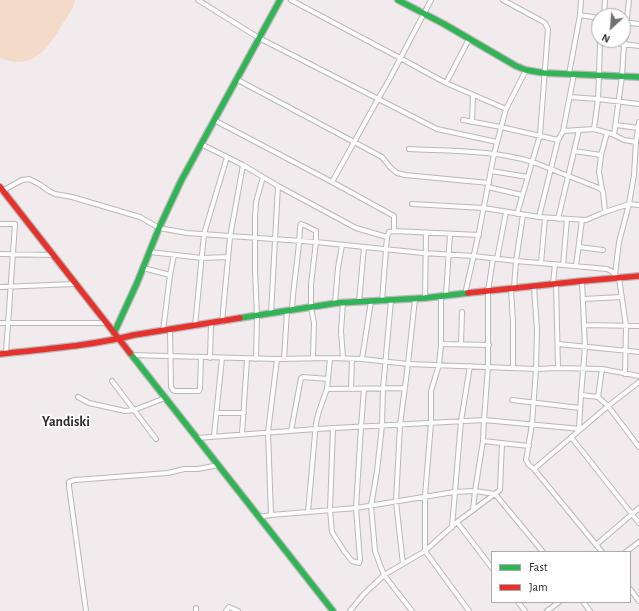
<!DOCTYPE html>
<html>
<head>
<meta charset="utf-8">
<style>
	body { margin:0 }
	#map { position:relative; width:639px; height:611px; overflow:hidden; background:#f1ebee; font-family:"Alegreya Sans",sans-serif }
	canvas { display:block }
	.legend { position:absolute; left:491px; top:551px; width:140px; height:52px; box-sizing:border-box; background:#fff; border:1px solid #acabab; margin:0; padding:5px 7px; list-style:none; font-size:12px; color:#2f2c2d }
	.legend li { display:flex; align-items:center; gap:8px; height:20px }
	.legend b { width:20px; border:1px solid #acabab }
	.north { position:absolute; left:591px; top:8px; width:40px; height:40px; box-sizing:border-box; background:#fff; border:1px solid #acabab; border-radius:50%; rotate:206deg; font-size:11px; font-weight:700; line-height:16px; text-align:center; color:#2f2c2d }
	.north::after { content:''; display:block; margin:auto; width:14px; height:18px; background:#736f71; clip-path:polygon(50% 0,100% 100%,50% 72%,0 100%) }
</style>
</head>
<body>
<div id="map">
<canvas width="639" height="611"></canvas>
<ul class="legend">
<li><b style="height:5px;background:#30b455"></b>Fast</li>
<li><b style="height:5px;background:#e5322d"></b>Jam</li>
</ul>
<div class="north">N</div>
</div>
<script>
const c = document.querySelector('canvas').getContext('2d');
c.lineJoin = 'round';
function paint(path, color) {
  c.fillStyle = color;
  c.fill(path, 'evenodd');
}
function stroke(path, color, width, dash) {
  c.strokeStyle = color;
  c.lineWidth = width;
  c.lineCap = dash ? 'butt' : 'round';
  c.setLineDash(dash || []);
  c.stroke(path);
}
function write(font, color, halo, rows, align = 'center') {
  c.font = font + ' "Alegreya Sans",sans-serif';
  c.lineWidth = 4;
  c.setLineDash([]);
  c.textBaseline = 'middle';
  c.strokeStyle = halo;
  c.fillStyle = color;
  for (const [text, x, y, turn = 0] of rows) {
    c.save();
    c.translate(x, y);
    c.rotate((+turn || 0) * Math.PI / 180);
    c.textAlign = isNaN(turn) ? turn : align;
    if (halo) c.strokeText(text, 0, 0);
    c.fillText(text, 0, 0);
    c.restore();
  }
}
paint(new Path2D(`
	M0,0H75C73,10 67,17 62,25C47,50 32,71 0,58Z`), '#f4dac8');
const street = new Path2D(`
	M198,0L259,38L437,129L497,142
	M291,0L400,58L446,83L506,109
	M503,0L540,20L545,23L548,29L540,135L517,214
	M580,15L599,18
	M604,16L605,0
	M623,22L639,24
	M600,41L639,46
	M569,74L580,15L581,0
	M236,79L382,157L391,168L397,173L405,175L489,183
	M446,83L469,39
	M570,97L598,99L639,104
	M214,120L332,182L394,216V231
	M463,120L501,127L558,140
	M472,122L473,95
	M616,125L638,128
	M594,129L598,99L599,75L600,40
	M563,131L594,129L612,134L624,140L636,142
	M614,135L622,76L624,44L629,0
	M201,144L243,165L278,186L356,228L387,237
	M409,149C450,151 494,150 533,162L599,188L602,190L603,192L605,212
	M574,151L601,155
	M491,171L528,177
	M332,182L378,99L389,80L431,0
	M488,187L522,195
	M602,189L599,172L601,155L607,133
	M2,191L22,180L29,179L39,184L49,191L55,194L72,197L140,217L159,228L187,233L316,242L423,253L474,256L516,261L563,265L607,269L611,271L619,278L626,326L625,374
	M412,204L484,208L539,217L586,220L605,212L629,204L639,205
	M539,217L558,140L563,131L574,74
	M558,219L579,130
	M0,224H15L6,353
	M579,247L603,250
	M150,252L202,258L228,257
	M0,254L53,255
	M497,259L506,212
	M541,263L545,218
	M563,265L567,219
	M576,266L582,220
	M143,268L170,275
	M615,275L619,242L629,204L634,175L636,142L639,122
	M582,281L585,347L581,395L598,397L608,406L639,447
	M556,283L558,368
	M553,284L555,264
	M0,287L75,284
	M534,287L537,330L536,369L532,424L526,460L529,465L534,469L602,552
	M514,288L516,261L523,215
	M511,289L513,323V368
	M465,294L479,232L494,154L506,109L526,70
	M446,295L450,234
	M441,296V345L439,365L431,391V423L425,496V551L469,611
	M425,298L426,233
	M583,299L622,297
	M391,300L383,389L382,426L377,471L371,506L375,551L379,562L384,575L412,611
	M382,301L386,249L387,237L389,232L394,231L479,235
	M359,302L364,247
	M335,303L338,268L342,245
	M343,303L341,331L343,358
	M292,310C293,283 299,256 300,228L301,224L306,226L316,231V242L311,284V307L314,323L313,358
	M271,314L275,240L278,186
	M222,322L230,237L243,165
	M0,323H106
	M584,325L639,326
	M195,326L204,234L227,157
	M170,330L171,387L173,390L175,391H199L200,389L201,357
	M163,331L170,275L174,255
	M461,344L462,312
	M558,344L639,352
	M441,345L443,344L489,345
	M131,355L277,359L330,358L362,359L408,364L536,369L558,368L602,369L639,376
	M210,358L211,323
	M256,359L257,316L255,271V218L256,202L263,177
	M284,359L287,311
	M362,359L371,301
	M112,381L156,439
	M327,389L404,388
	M351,389L352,359
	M78,397L89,403L125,411L134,410L165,398
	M598,397L602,369
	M512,400L580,408
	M217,413H244
	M333,428L330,510L332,532L344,551L352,561L359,563L360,560L356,508L361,427L364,389
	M579,429L581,395
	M291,431L301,378L303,377L328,379
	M242,434L247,359
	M214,436L222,358
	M571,437L639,523
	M197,438L316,429L484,420L581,429
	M483,441L529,446
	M534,469L608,406L639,382
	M473,510L475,491L483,441L484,420L488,367V291L493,259
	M308,512L316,423L319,411L327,389L330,358
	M271,515L268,432L277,359
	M259,517L271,515L356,508L454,492L475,491L495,494L543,552
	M457,522L492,568
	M452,527L461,421L470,366
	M596,545L639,508
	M626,552L639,542
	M403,564L396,502L400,425L408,364L415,299
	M630,589L639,601
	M518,602L525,611
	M583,602L590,611
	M196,608V611
	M86,611L69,486V482L71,481L75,480L168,473L184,469H198L219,465
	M226,611L229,607L238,611
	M350,611L363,595L384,575L425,551L457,522L500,490L502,443
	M547,611L559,602`);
const fast = new Path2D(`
	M398,0L444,24L516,66L526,70L544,73L639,77
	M240,318L337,303L425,298L468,293
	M114,333L137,283L159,228L181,181L280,0
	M130,353L333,611`);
const jam = new Path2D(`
	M0,187L130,353
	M468,293L582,281L639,276
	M0,354C45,349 90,346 134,335L240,318`);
stroke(street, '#bbb7b9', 6);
stroke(fast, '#bbb7b9', 8);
stroke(jam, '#bbb7b9', 8);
stroke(street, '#fdfcfc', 4);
stroke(fast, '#30b455', 5.5);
stroke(jam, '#e5322d', 5.5);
write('bold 14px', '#2f2c2d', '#fff', [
	["Yandiski",66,422]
]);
</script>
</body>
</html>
